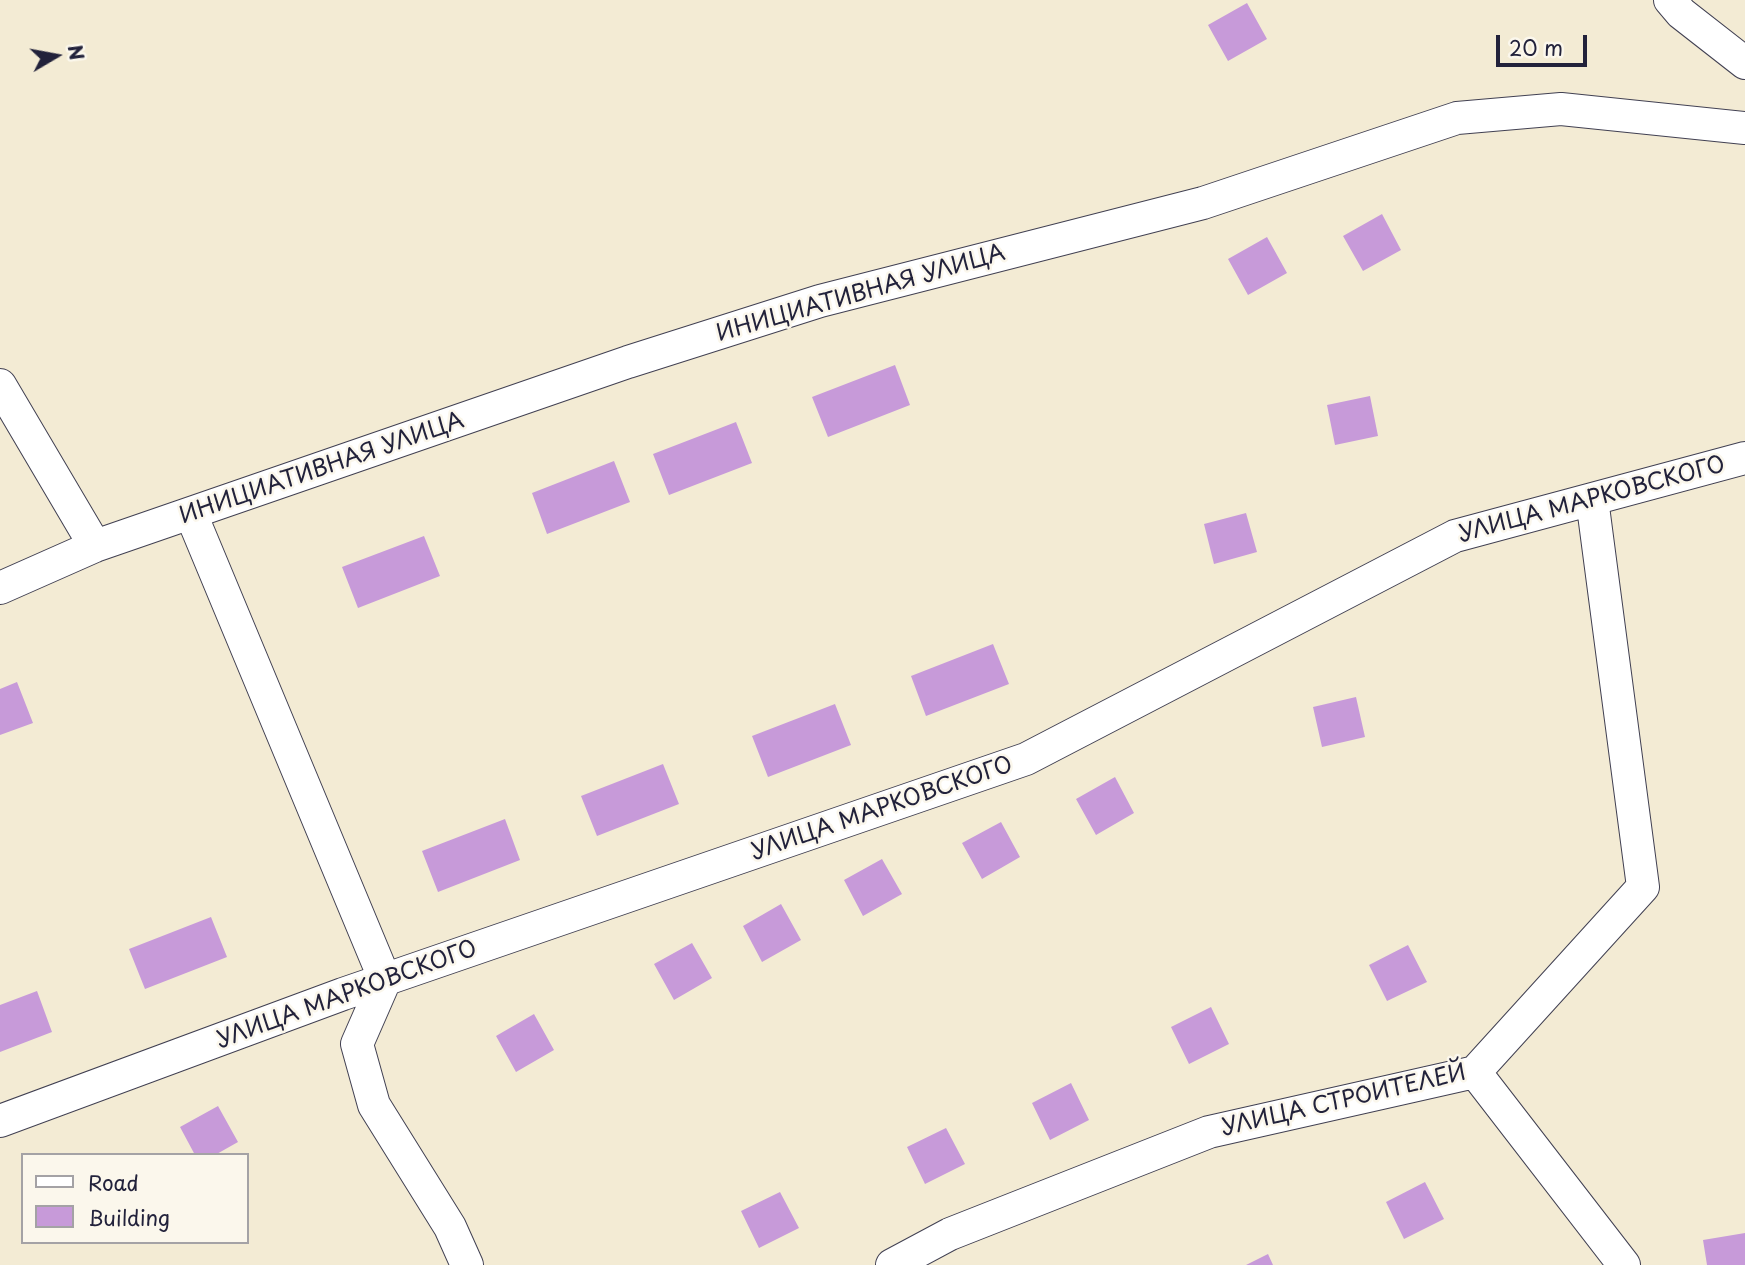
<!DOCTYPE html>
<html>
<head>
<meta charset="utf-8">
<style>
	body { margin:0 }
	#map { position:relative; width:1745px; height:1265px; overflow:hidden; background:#f3ebd4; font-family:"Playpen Sans",sans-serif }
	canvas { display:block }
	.legend { position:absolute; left:21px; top:1153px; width:228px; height:91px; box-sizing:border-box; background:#fbf7ec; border:2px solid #a4a2a5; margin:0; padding:9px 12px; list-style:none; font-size:21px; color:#22223b }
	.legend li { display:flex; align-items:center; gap:14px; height:35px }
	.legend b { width:35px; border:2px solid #a4a2a5 }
	.north { position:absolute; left:21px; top:21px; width:70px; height:70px; -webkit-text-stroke:5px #fbf7ec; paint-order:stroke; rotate:80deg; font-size:19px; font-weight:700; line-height:28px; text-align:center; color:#22223b }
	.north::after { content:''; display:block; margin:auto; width:24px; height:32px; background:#22223b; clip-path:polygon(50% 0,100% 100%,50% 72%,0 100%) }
	.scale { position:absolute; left:1496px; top:35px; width:91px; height:32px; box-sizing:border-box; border:4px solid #22223b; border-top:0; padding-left:9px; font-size:21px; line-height:24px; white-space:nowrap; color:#22223b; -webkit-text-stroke:5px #fbf7ec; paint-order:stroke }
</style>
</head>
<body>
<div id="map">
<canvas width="1745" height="1265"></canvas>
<ul class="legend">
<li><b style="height:9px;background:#fff"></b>Road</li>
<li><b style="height:19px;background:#c79ad9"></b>Building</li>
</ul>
<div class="north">N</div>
<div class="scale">20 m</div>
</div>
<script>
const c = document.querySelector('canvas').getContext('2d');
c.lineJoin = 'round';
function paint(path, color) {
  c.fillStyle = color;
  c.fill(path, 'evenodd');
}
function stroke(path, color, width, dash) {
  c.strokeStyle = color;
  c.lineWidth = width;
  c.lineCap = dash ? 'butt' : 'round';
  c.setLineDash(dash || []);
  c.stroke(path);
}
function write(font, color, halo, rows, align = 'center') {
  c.font = font + ' "Playpen Sans",sans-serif';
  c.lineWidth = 5;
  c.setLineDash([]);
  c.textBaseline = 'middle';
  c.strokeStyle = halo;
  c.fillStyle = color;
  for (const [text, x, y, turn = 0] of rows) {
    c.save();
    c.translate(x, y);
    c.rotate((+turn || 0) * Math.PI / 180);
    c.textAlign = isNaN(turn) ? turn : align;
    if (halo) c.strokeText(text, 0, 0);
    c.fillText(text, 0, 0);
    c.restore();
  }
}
paint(new Path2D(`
	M1247,3L1267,39L1228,61L1208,25Z
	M1382,214L1401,250L1363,271L1343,236Z
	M1267,237L1287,273L1248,295L1228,259Z
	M895,365L910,405L828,437L812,397Z
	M1370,396L1378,436L1335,445L1327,405Z
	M736,422L752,463L669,495L653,454Z
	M614,461L630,502L547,534L532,493Z
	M1246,513L1257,552L1214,564L1204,524Z
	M424,536L440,576L358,608L342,567Z
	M993,644L1009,684L926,716L911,676Z
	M17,682L33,723L0,735V689Z
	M1356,697L1365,737L1322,747L1313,707Z
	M835,704L851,745L768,777L752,736Z
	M663,764L679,804L597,836L581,796Z
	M1115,777L1134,813L1096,835L1076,799Z
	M505,819L520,860L438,892L422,851Z
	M1001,822L1020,857L982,879L962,843Z
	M882,859L902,894L863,916L844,880Z
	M781,904L801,940L762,962L743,926Z
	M211,917L227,957L145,989L129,949Z
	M692,943L712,978L674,1000L654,964Z
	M1408,945L1427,982L1387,1001L1369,965Z
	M37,991L52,1032L0,1052V1005Z
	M1211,1007L1229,1044L1189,1064L1171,1027Z
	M534,1014L554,1050L516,1072L496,1036Z
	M1071,1083L1089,1120L1050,1140L1032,1103Z
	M218,1106L238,1142L215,1155H195L180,1127Z
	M946,1128L965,1164L925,1184L907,1147Z
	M1425,1182L1444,1219L1404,1239L1386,1202Z
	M780,1192L799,1228L759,1248L741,1211Z
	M1745,1233V1265H1707L1703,1240Z
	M1268,1254L1273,1265H1246Z`), '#c79ad9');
const minor = new Path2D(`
	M1670,0L1681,13L1745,63
	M0,385L95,546
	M191,514L385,980L357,1044L374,1105L450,1227L467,1265
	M0,588L95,546L628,362L820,301L1203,203L1457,118L1561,109L1745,128
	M1475,1072L1624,1265
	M0,1121L343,994L1026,759L1455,536L1745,458
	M892,1265L950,1234L1209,1132L1475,1072L1643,887L1592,499`);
stroke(minor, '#414052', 34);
stroke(minor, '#fff', 32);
write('23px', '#22223b', '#fbf7ec', [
	["ИНИЦИАТИВНАЯ УЛИЦА",861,294,-16],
	["ИНИЦИАТИВНАЯ УЛИЦА",322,469,-19],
	["УЛИЦА МАРКОВСКОГО",1592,500,-15],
	["УЛИЦА МАРКОВСКОГО",882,809,-19],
	["УЛИЦА МАРКОВСКОГО",347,995,-20],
	["УЛИЦА СТРОИТЕЛЕЙ",1344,1101,-13]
]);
</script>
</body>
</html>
